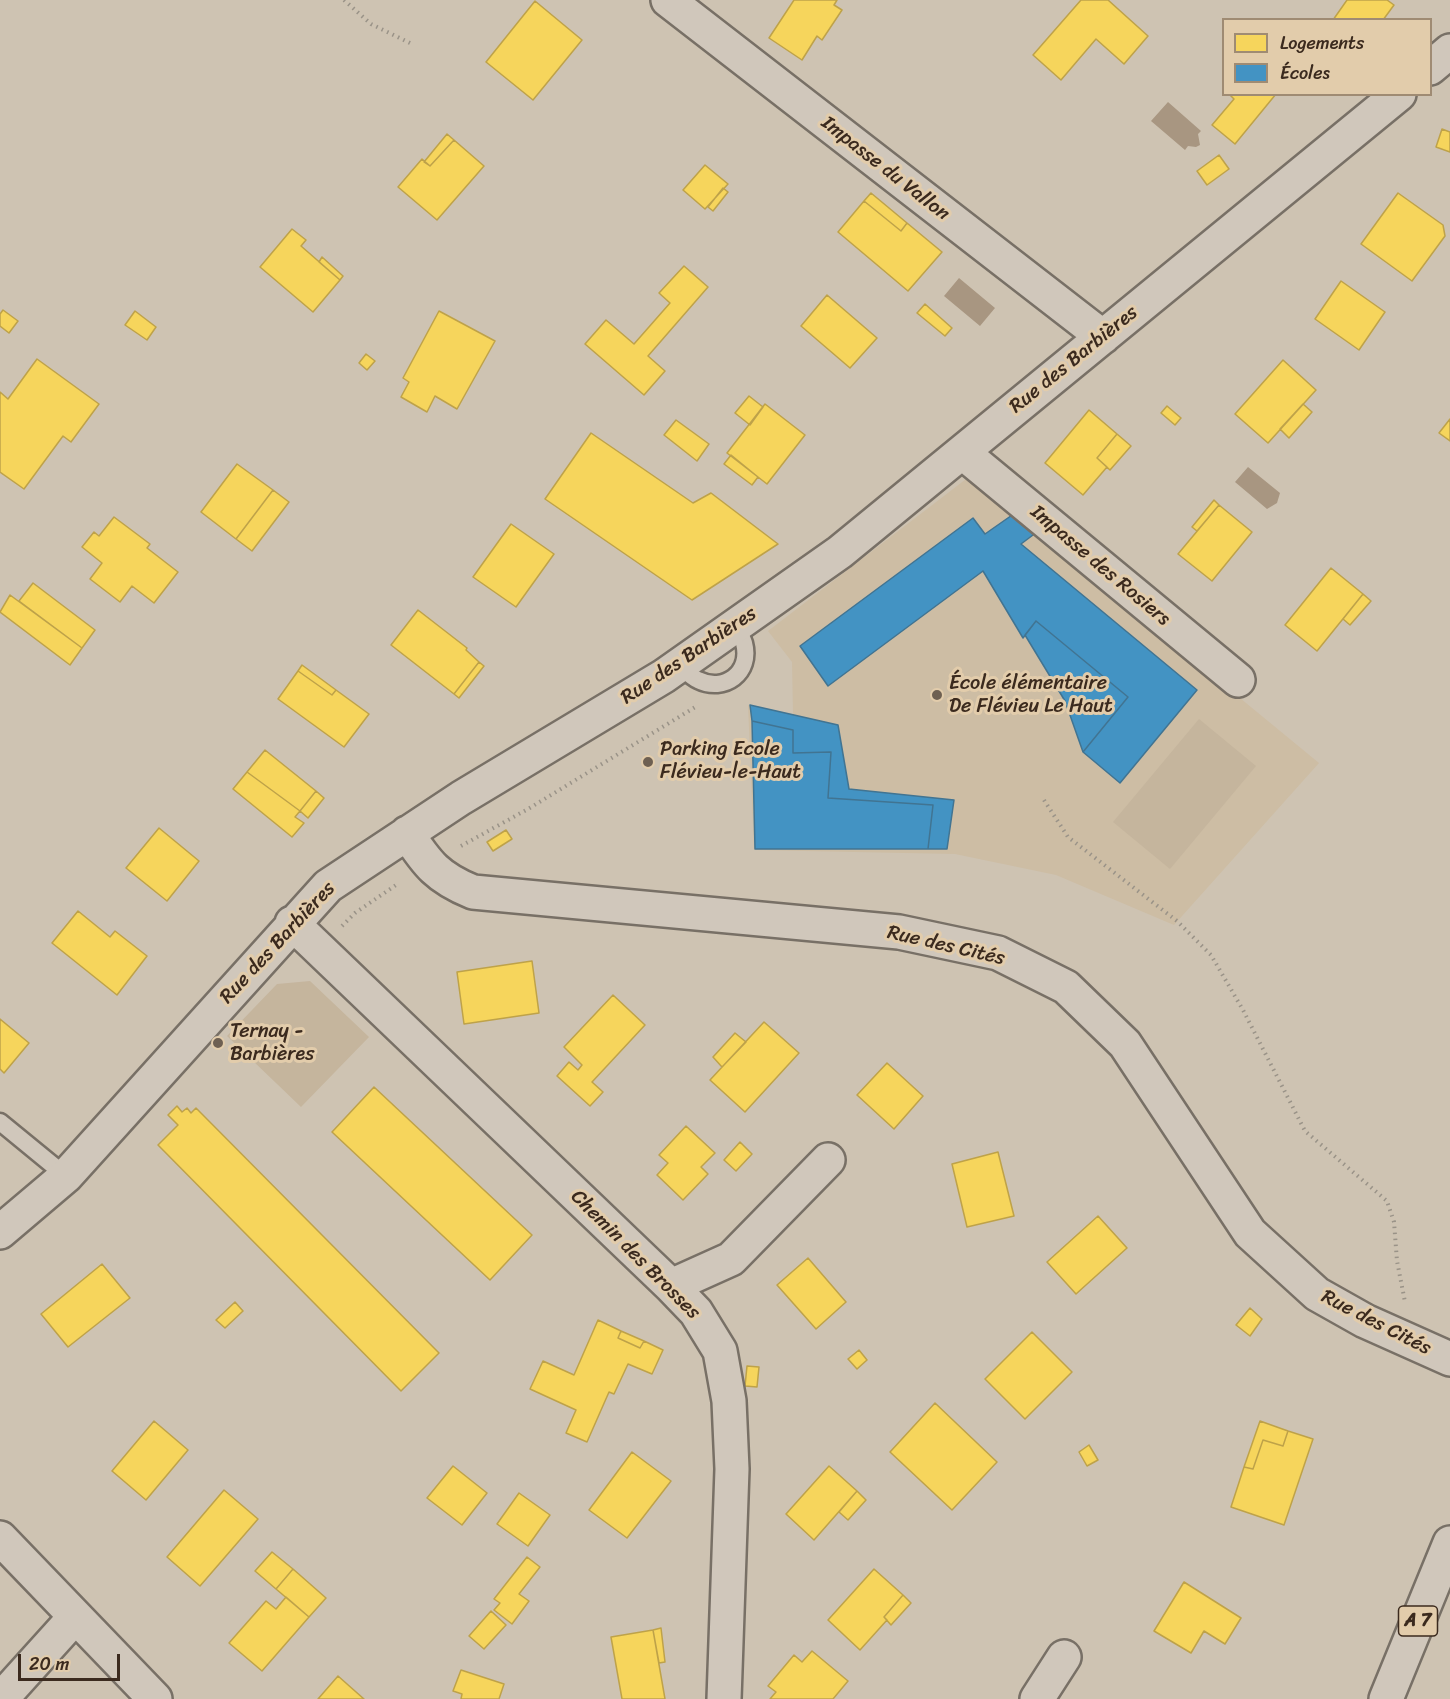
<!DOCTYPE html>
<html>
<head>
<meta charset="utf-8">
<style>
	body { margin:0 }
	#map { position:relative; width:1450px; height:1699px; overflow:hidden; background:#cec3b2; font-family:Sriracha,sans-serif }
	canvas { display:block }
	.legend { position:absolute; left:1222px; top:18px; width:210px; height:78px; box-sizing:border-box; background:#e2ccab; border:2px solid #9f8b73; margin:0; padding:8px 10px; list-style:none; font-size:18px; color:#3b2a1e }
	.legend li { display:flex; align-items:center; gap:12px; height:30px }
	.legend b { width:30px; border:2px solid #9f8b73 }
	.scale { position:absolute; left:18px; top:1654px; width:102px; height:27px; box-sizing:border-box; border:3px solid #3b2a1e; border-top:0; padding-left:8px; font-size:18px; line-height:21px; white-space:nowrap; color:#3b2a1e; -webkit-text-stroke:4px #e2ccab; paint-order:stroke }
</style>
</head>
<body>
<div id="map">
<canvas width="1450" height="1699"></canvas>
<ul class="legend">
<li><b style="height:16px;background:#f6d55c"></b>Logements</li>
<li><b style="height:16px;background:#4393c3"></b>Écoles</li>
</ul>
<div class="scale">20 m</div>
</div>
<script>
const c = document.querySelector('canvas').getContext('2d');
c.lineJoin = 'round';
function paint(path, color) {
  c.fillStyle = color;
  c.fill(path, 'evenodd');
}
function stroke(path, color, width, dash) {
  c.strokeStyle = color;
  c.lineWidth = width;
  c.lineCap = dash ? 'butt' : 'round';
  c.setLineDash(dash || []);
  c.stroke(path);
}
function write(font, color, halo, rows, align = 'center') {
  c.font = font + ' Sriracha,sans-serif';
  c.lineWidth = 6;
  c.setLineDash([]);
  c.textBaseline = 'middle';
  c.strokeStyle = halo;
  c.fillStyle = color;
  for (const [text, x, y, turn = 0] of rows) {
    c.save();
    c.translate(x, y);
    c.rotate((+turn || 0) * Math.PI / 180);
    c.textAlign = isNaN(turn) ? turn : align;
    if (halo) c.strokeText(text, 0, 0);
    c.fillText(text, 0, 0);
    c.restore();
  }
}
paint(new Path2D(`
	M970,476L1319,763L1174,925L1056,875L955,854L754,850L748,705L793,714L792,662L768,631Z`), '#cdbda4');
paint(new Path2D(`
	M1199,719L1256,766L1170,869L1113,822Z
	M310,981L369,1037L301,1107L227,1036L277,984Z`), '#c5b59d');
paint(new Path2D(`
	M1168,102L1201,131L1198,134L1200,145L1196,147L1188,146L1185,150L1151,121Z
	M959,278L995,308L980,326L944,296Z
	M1248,467L1280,493L1277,503L1267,509L1235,482Z`), '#a89681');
const homes = new Path2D(`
	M794,0H837L834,5L842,10L822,40L817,36L802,60L769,38Z
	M1081,0H1108L1148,36L1124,64L1096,39L1061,80L1033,55Z
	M1347,0H1387L1394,5L1383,20H1333Z
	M535,1L582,40L533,100L486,62Z
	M1229,94H1276L1235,144L1212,125L1234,99Z
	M1442,129L1450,132V152L1436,147Z
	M447,134L454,140L430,166L424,162Z
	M454,140L484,166L437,220L398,187L422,159L430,166Z
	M1219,155L1229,169L1207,185L1197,171Z
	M705,165L728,184L705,209L683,190Z
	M723,188L728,192L713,211L708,207Z
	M871,193L907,223L901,231L864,201Z
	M1398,193L1443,225L1445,236L1412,281L1361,244Z
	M864,201L901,231L907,223L942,252L908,291L838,232Z
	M292,229L306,240L301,246L340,280L313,312L260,267Z
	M322,257L343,276L340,280L319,262Z
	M684,266L708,287L648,356L665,371L644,395L585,344L606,320L634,344L670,303L659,293Z
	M1341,281L1385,312L1359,350L1315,319Z
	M827,295L877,338L850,368L801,326Z
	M925,304L952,328L945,336L917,313Z
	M3,310L18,321L9,333L0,326V314Z
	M135,311L156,327L147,340L125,325Z
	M439,311L495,341L457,409L435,396L427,412L401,397L409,382L403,378Z
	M366,354L375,361L367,370L359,363Z
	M37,359L99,404L71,442L63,436L24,489L0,472V392L8,399Z
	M1283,360L1316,390L1268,443L1235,414Z
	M749,396L763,407L750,425L735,413Z
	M765,404L805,435L767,484L727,453Z
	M1303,404L1312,412L1289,438L1280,429Z
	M1167,406L1181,418L1175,425L1161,413Z
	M1089,410L1117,434L1097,458L1107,467L1083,495L1045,463Z
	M1450,419V441L1439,433Z
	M676,420L709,444L697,461L664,435Z
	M591,433L693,503L711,493L778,544L692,600L545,499Z
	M1117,434L1131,446L1110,470L1097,458Z
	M731,455L758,477L752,485L724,464Z
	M237,464L273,490L236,539L201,512Z
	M273,490L289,502L252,551L236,539Z
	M1214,500L1219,505L1197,531L1192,527Z
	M1219,505L1252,532L1212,581L1178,554Z
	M114,517L150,544L147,548L178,572L154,603L132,586L120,602L90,579L102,563L82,547L94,532L99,536Z
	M511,524L554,554L516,607L473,577Z
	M1331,568L1363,594L1317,651L1285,625Z
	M33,583L95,630L82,648L19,601Z
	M1363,594L1371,601L1350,625L1343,619Z
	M10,595L82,648L70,665L0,612Z
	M418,610L467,648L466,650L479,662L454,694L391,645Z
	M479,662L484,666L459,698L454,694Z
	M302,665L336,690L332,695L298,671Z
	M298,671L332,695L336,690L369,714L344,747L278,699Z
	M265,750L316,791L300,811L247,772Z
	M247,772L300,811L295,817L304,823L292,837L233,789Z
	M316,791L324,798L308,818L300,811Z
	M159,828L199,861L167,901L126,868Z
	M506,830L512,839L493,851L487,842Z
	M78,911L110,937L115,931L147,956L117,995L52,943Z
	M532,961L539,1013L464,1024L457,972Z
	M613,995L645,1025L592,1082L603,1092L590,1106L557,1076L569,1062L578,1070L582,1065L564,1047Z
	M0,1019L29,1043L4,1073L0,1069Z
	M764,1022L799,1053L745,1112L710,1080Z
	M735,1033L746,1042L722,1067L713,1057Z
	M887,1063L923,1096L894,1129L857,1095Z
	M374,1087L532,1235L490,1280L332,1132Z
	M177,1106L182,1112L187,1108L191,1113L196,1108L439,1353L401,1391L158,1145L178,1125L168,1115Z
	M686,1126L715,1153L701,1167L708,1174L683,1200L657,1175L668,1163L659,1155Z
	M740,1142L752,1154L736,1171L724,1160Z
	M998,1152L1014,1216L967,1227L952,1164Z
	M1098,1216L1127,1248L1076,1294L1047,1262Z
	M808,1258L846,1302L816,1329L777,1285Z
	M102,1264L130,1298L68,1347L41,1314Z
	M235,1302L243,1311L225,1328L216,1320Z
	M1250,1308L1262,1319L1250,1336L1236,1325Z
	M598,1320L621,1331L618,1338L640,1348L644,1341L663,1350L652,1374L628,1364L614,1394L609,1392L587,1442L566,1433L576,1410L530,1389L543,1361L574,1375Z
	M621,1331L644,1341L640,1348L618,1338Z
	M1032,1332L1072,1372L1025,1419L985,1379Z
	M859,1350L867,1360L857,1369L848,1359Z
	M747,1366L759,1367L757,1387L745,1386Z
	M935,1403L997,1462L952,1510L890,1452Z
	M154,1421L188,1450L146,1500L112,1471Z
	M1260,1421L1288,1431L1283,1446L1263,1440L1253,1469L1244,1467Z
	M1288,1431L1313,1439L1284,1525L1231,1507L1244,1467L1253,1469L1263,1440L1283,1446Z
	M1089,1445L1098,1460L1087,1466L1079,1452Z
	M632,1452L671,1481L627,1538L589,1510Z
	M453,1466L487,1493L462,1525L427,1498Z
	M829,1466L857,1491L814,1540L786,1514Z
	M224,1490L258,1519L200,1586L167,1557Z
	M857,1491L866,1500L848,1520L839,1512Z
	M519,1493L550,1515L528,1546L497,1524Z
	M272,1552L293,1569L276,1589L255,1571Z
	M527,1557L540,1567L519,1594L529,1601L512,1624L494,1610L500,1603L494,1599Z
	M293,1569L326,1598L309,1617L276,1589Z
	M874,1569L903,1595L884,1617L887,1620L860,1650L828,1620Z
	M1184,1582L1241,1618L1225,1644L1204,1631L1191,1653L1154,1631Z
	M903,1595L911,1603L891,1625L884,1617Z
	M286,1597L309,1617L262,1671L229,1643L266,1601L276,1609Z
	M491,1611L506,1625L484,1649L469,1636Z
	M661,1628L665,1662L659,1663L653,1630Z
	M653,1630L665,1699H622L611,1637Z
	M812,1651L848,1681L833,1699H770L776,1692L768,1686L794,1655L802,1662Z
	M461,1670L504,1684L499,1699H461L462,1694L453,1691Z
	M338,1676L364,1699H318Z`);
paint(homes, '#f6d55c');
stroke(homes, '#bea249', 1.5);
const schools = new Path2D(`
	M1015,513L1037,532L1021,544L1197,690L1120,783L1083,752L1128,697L1036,621L1023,638L983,571L828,686L800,646L973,518L985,534Z
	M1036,621L1128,697L1083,752L1065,701L1025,635Z
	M750,705L838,725L849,789L954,800L947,849H928L933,805L828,798L831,752L793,753V730L752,721Z
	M752,721L793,730V753L831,752L828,798L933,805L928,849H755Z`);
paint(schools, '#4393c3');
stroke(schools, '#417492', 1.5);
const service = new Path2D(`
	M679,665C685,670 691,677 698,680C724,693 752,673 744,643C742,637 738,631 735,626
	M0,1122L66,1176`);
const minor = new Path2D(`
	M668,0L1103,337
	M1430,68L1450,51
	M962,452L1238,680
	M407,833C427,864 438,878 473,892L899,932L998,953L1066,987L1125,1044L1250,1233L1317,1294L1365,1321L1450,1359
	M292,923L671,1286L696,1312L720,1351L729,1401L732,1469L724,1699
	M0,1232L66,1176L328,886L461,798L664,676L840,552L1399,94
	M671,1286L731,1259L828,1160
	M0,1538L155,1699
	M1,1699L75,1617
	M1037,1699L1064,1657`);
const motorway = new Path2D(`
	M1386,1699L1450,1543`);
stroke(service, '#787066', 21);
stroke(minor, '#787066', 38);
stroke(motorway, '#787066', 38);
stroke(new Path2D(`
	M344,0L371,24L412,44
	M1044,800L1068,837L1177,921L1211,955L1243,1010L1305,1131L1387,1201L1394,1222L1397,1261L1405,1302
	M461,846L528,809L697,706
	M342,926L355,913L396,885`), '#9a9388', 4, [1.5, 4.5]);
stroke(service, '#d0c7bb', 16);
stroke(minor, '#d0c7bb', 33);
stroke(motorway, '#d0c7bb', 33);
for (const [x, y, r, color] of [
	[937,695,6,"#6e6052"],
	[648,762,6,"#6e6052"],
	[218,1043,6,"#6e6052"]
]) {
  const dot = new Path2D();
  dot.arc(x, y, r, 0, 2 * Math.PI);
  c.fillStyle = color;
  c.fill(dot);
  stroke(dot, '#e2ccab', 2);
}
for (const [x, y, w] of [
	[1418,1621,39]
]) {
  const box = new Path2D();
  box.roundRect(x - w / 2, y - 15, w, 30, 4.5);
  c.fillStyle = '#e2ccab';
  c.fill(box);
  stroke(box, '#3b2a1e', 1.5);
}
write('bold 18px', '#3b2a1e', null, [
	["A 7",1418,1621]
]);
write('20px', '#3b2a1e', '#e2ccab', [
	["Impasse du Vallon",885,169,38],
	["Rue des Barbières",1074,360,-39],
	["Impasse des Rosiers",1100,566,40],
	["Rue des Barbières",689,656,-34],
	["Rue des Barbières",278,943,-47],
	["Rue des Cités",946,946,13],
	["Chemin des Brosses",635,1255,45],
	["Rue des Cités",1376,1323,27]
]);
write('20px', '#3b2a1e', '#e2ccab', [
	["École élémentaire",949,684],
	["De Flévieu Le Haut",949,707],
	["Parking Ecole",660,750],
	["Flévieu-le-Haut",660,773],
	["Ternay -",230,1032],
	["Barbières",230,1055]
], 'left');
</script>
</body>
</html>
